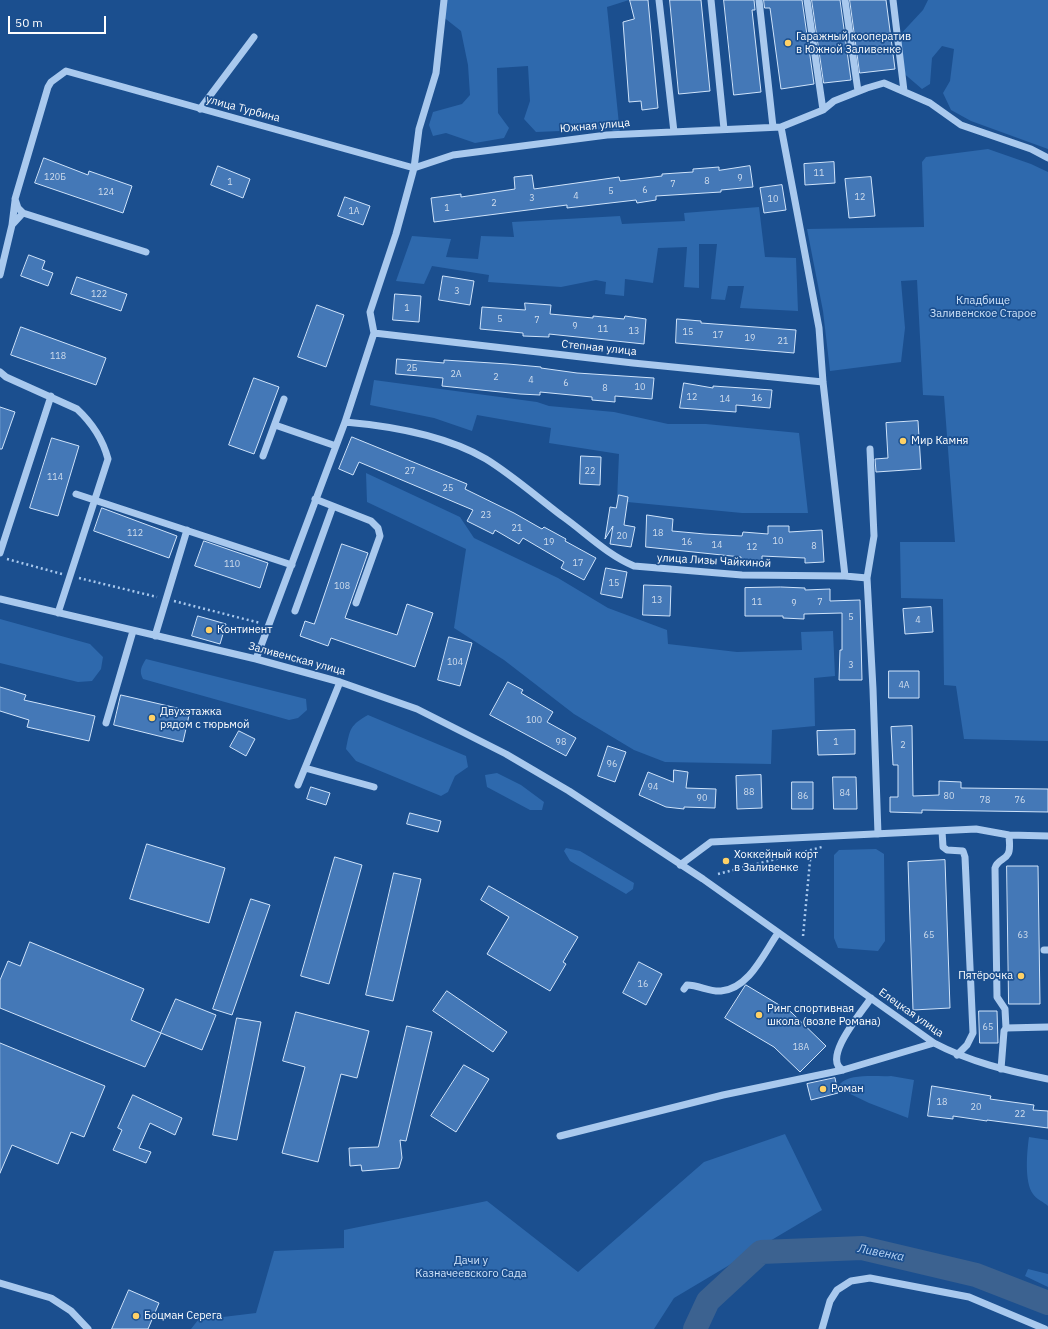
<!DOCTYPE html>
<html>
<head>
<meta charset="utf-8">
<style>
	body { margin:0 }
	#map { position:relative; width:1048px; height:1329px; overflow:hidden; background:#1b4f8f; font-family:"IBM Plex Sans",sans-serif }
	canvas { display:block }
	.scale { position:absolute; left:8px; top:16px; width:98px; height:18px; box-sizing:border-box; border:2px solid #fff; border-top:0; padding-left:5px; font-size:12px; line-height:14px; white-space:nowrap; color:#fff; -webkit-text-stroke:3px #1b4f8f; paint-order:stroke }
</style>
</head>
<body>
<div id="map">
<canvas width="1048" height="1329"></canvas>
<div class="scale">50 m</div>
</div>
<script>
const c = document.querySelector('canvas').getContext('2d');
c.lineJoin = 'round';
function paint(path, color) {
  c.fillStyle = color;
  c.fill(path, 'evenodd');
}
function stroke(path, color, width, dash) {
  c.strokeStyle = color;
  c.lineWidth = width;
  c.lineCap = dash ? 'butt' : 'round';
  c.setLineDash(dash || []);
  c.stroke(path);
}
function write(font, color, halo, rows, align = 'center') {
  c.font = font + ' "IBM Plex Sans",sans-serif';
  c.lineWidth = 3.5;
  c.setLineDash([]);
  c.textBaseline = 'middle';
  c.strokeStyle = halo;
  c.fillStyle = color;
  for (const [text, x, y, turn = 0] of rows) {
    c.save();
    c.translate(x, y);
    c.rotate((+turn || 0) * Math.PI / 180);
    c.textAlign = isNaN(turn) ? turn : align;
    if (halo) c.strokeText(text, 0, 0);
    c.fillText(text, 0, 0);
    c.restore();
  }
}
paint(new Path2D(`
	M444,0H629L607,7L620,134L609,129L536,132L524,119L530,101L528,66L497,68L498,113L509,128L504,138L475,143L446,133L433,136L429,125L433,112L462,104L470,95L468,65L461,31L442,16Z
	M928,0H1048V149L971,121L951,110L943,93L950,81L954,49L942,46L932,58L930,84L922,89L901,71L897,38L923,10Z
	M988,149L1031,164L1048,172V741L964,739L956,686L944,685L943,599L901,598L900,542H955L944,396L923,395L917,280L901,281L905,328L901,362L830,371L823,311L807,229L924,227L922,162L926,157Z
	M759,207L765,257L796,258L798,311L740,308L744,286H728L725,300L711,299L717,244H699V288L684,287L687,247L658,248L653,283L625,279L624,296L605,294L606,282L596,280L561,287L488,282L489,275L432,266L424,284L396,281L412,236L451,239L446,257L478,259L481,236L514,237L512,222L620,216L622,224L685,221L684,213Z
	M374,380L537,402L549,406L614,412L668,424H706L799,433L808,513H742L617,501L619,454L549,443L551,428L477,415L472,431L434,418L370,405Z
	M366,473L460,517L474,538L558,578L608,608L667,630L668,644L737,652L802,650L801,632L833,631L835,676L814,678L815,726L772,730L771,764L665,762L634,750L574,714L504,660L454,628L466,549L367,502Z
	M0,619L90,644L103,657L101,669L92,681L78,682L0,663Z
	M146,659L306,699L307,710L298,718L289,720L143,679C139,671 141,667 146,659Z
	M368,715L466,756L468,767L455,776L448,792L441,796L356,761L346,749C350,729 350,725 368,715Z
	M497,773L521,785L544,802L542,810H530L487,787L485,775Z
	M566,848L580,851L634,883L633,889L626,894L570,861L564,851Z
	M876,849L884,854L885,941L878,951L838,948L834,938V855L839,850Z
	M891,1076L914,1080L908,1118L869,1103L842,1090L840,1084C850,1073 877,1077 891,1076Z
	M785,1134L822,1210L674,1298L654,1329H191L198,1320L256,1313L274,1251L344,1248V1230L487,1201L578,1272L704,1162Z
	M1029,1137L1048,1140V1206C1044,1202 1036,1199 1033,1194C1024,1182 1027,1151 1029,1137Z
	M1028,1269L1048,1274V1287L1025,1276Z`), '#2e69ad');
stroke(new Path2D(`
	M695,1329L708,1301L761,1252L862,1248L976,1275L1048,1303`), '#3c6290', 24);
const building = new Path2D(`
	M630,0H648L658,108L642,110L641,101L629,102L623,22L634,19Z
	M670,0H701L710,91L679,94Z
	M724,0H754L755,10H752L761,92L734,95Z
	M764,0H802L814,84L781,89L770,8H765Z
	M812,0H840L851,80L824,83Z
	M850,0H886L895,69L860,73Z
	M44,158L88,175L89,171L132,186L123,213L35,183Z
	M834,162L835,183L805,185L804,164Z
	M218,166L250,179L243,198L211,185Z
	M750,166L753,187L721,190V192L656,196V200L637,203L636,200L567,208V205L434,222L431,198L461,194V197L515,189L514,177L532,175L534,189L619,177L620,181L662,176V174L693,172V169L719,167V170Z
	M871,177L875,216L849,218L845,179Z
	M782,185L786,210L764,213L760,188Z
	M345,197L370,206L363,225L338,216Z
	M29,255L45,261L42,269L53,273L48,286L21,276Z
	M443,276L474,281L470,305L439,300Z
	M77,277L127,294L121,311L71,294Z
	M395,294L421,296L419,322L393,320Z
	M525,303L551,305L550,314L593,318V316L624,319L625,316L646,319L644,344L549,334V337L523,336V333L480,329L482,307L525,310Z
	M317,305L344,315L326,367L298,357Z
	M677,319L701,321V323L796,330L794,353L676,343Z
	M21,327L106,358L96,385L11,355Z
	M397,359L444,363V360L508,364L541,367V368L577,373L654,378L652,399L615,396V402L592,400V397L540,392V395L520,394L442,386L443,378L396,374Z
	M254,378L279,387L254,454L229,445Z
	M684,383L713,388V386L772,390L770,408L736,405V412L680,408Z
	M0,407L15,412L2,449H0Z
	M918,421L921,469L876,472L875,459L888,458L886,423Z
	M352,437L467,484L465,489L514,513L542,529L544,527L566,539L565,541L596,558L584,580L561,568L564,562L523,538L519,544L495,530L493,534L467,521L473,510L359,462L353,475L339,469Z
	M52,438L79,446L58,516L30,508Z
	M581,456L601,457L600,485L580,484Z
	M619,495L628,497L624,525L635,527L631,547L610,544L613,526L605,539L610,507L616,508Z
	M102,508L177,536L169,558L94,531Z
	M647,515L673,519L672,531L705,534L742,536L743,532L768,534V526H789V532L822,530L824,562L805,563V558L762,556V561L741,560V557L646,547Z
	M204,541L268,563L260,588L195,566Z
	M342,544L368,553L345,618L397,635L407,604L433,613L415,667L331,638L328,646L300,636L305,621L314,624Z
	M606,568L627,572L622,598L601,594Z
	M644,585L671,586L670,616L643,615Z
	M781,587L805,588V590L830,589V601L860,600L862,680H839L840,650H842V613L804,614V619L783,618V616H745V588Z
	M931,607L933,632L905,634L903,609Z
	M198,616L226,624L220,644L192,636Z
	M449,637L472,643L460,686L438,680Z
	M889,671H919V698H889Z
	M508,682L523,690L521,693L553,712L547,722L576,738L566,756L490,715Z
	M0,687L26,695L24,700L95,716L89,741L27,727L29,720L0,711Z
	M121,695L190,711L183,742L114,725Z
	M912,726L913,796L939,795V781L961,782V788L1048,789V812L922,810V813L890,812V797H898V765H893L891,727Z
	M855,730V754L818,755L817,731Z
	M239,731L255,739L246,756L230,747Z
	M608,746L626,752L615,782L598,776Z
	M674,770L688,772L686,788L716,789L715,808L684,807V809L666,807L639,795L648,772L673,782Z
	M761,775L762,808L737,809L736,776Z
	M833,777H856L857,809H834Z
	M792,782H813V809H792Z
	M311,787L330,793L326,805L307,799Z
	M410,813L441,821L438,832L407,824Z
	M147,844L225,868L209,923L130,899Z
	M335,857L362,865L329,984L301,976Z
	M945,860L950,1008L913,1010L908,862Z
	M1007,866H1038L1040,1004H1009Z
	M394,873L421,879L393,1001L366,995Z
	M489,886L578,937L563,962L566,964L550,991L487,954L509,917L481,900Z
	M251,899L270,905L232,1015L213,1009Z
	M30,942L144,989L131,1020L161,1033L145,1067L0,1008V980L8,961L20,966Z
	M639,962L662,974L646,1005L623,993Z
	M746,985L791,1012L826,1046L800,1072L774,1047L725,1018Z
	M447,991L507,1032L493,1052L433,1011Z
	M176,999L216,1015L202,1050L161,1033Z
	M979,1011H997L998,1043H980Z
	M296,1012L369,1031L357,1078L341,1074L318,1162L282,1153L305,1067L283,1061Z
	M237,1018L261,1022L237,1140L213,1135Z
	M407,1026L432,1032L406,1141L400,1140L402,1158L399,1168L362,1171L361,1165L350,1166L349,1148L378,1147Z
	M0,1043L105,1086L84,1137L71,1132L58,1164L12,1145L0,1173Z
	M464,1065L489,1079L456,1132L431,1116Z
	M835,1078L838,1093L811,1100L807,1084Z
	M932,1086L991,1096L990,1099L1034,1105L1033,1110L1048,1111V1128L987,1120V1121L953,1116V1119L928,1116Z
	M133,1095L182,1118L175,1135L150,1123L139,1148L151,1152L146,1163L113,1150L122,1130L118,1128Z
	M129,1290L159,1303L148,1329H112Z`);
paint(building, '#4478b7');
stroke(building, '#cfe3fa', 1);
stroke(new Path2D(`
	M7,559L62,574
	M79,578L157,597
	M174,601L260,623
	M718,874L822,847
	M803,936L811,850`), '#a9c9ee', 2.5, [2, 3]);
stroke(new Path2D(`
	M659,0L674,132
	M711,0L724,129
	M759,0L773,127
	M807,0L823,110
	M845,0L858,91
	M893,0L904,91
	M200,109L254,37
	M781,127L819,328L823,382L845,576
	M414,168L453,155L607,135L781,127L823,110L834,101L867,88L884,83L930,103L961,125L1031,149L1048,158
	M12,225L15,201
	M146,252L23,213L18,208L15,199L48,87L51,82L66,71L414,168
	M0,275L12,225L23,213
	M374,333L633,363L823,382
	M0,372L6,377L77,409C91,422 103,440 108,459L58,613
	M345,422C391,426 445,435 486,459C512,475 537,497 562,516C586,533 606,554 634,566L742,575L845,576L867,578
	M275,425L336,446
	M870,449L874,536L867,578L873,689L878,834
	M263,456L284,399
	M76,494L292,565
	M315,499L371,521L378,528L380,536L356,603
	M0,553L51,396
	M0,599L256,659L340,682L417,709L506,754L569,791L703,879L934,1043C970,1062 1008,1071 1048,1079
	M295,611L333,506
	M155,636L187,530
	M256,659L345,422L374,333L370,312L396,234L414,168L419,129L436,73L444,0
	M106,723L133,631
	M305,768L374,787
	M298,785L340,682
	M942,831L943,847L947,850L963,851L965,857L973,1033L967,1045L957,1055
	M680,865L711,842L976,829L1009,835L1048,836
	M1044,950H1048
	M684,989L687,985C699,985 709,992 721,991C749,989 764,953 778,933
	M1006,1028L1005,1009L997,997L995,868C997,860 1005,860 1008,854C1011,849 1009,840 1009,835
	M1001,1069L1004,1031L1006,1028L1048,1027
	M843,1070C821,1059 862,1012 871,998
	M560,1136L723,1095L843,1070L934,1043
	M0,1283L51,1298L71,1311L88,1329
	M822,1329L830,1301L837,1290L851,1281L870,1278L969,1297L1045,1329`), '#a9c9ee', 7);
for (const [x, y, r, color] of [
	[788,43,4,"#ffd166"],
	[903,441,4,"#ffd166"],
	[209,630,4,"#ffd166"],
	[152,718,4,"#ffd166"],
	[726,861,4,"#ffd166"],
	[1021,976,4,"#ffd166"],
	[759,1015,4,"#ffd166"],
	[823,1089,4,"#ffd166"],
	[136,1316,4,"#ffd166"]
]) {
  const dot = new Path2D();
  dot.arc(x, y, r, 0, 2 * Math.PI);
  c.fillStyle = color;
  c.fill(dot);
  stroke(dot, '#1b4f8f', 1.5);
}
write('9px', '#d0dded', null, [
	["11",819,173],
	["120Б",55,177],
	["9",740,178],
	["8",707,181],
	["1",230,182],
	["7",673,184],
	["6",645,190],
	["5",611,191],
	["124",106,192],
	["4",576,196],
	["12",860,197],
	["3",532,198],
	["10",773,199],
	["2",494,203],
	["1",447,208],
	["1А",354,211],
	["3",457,291],
	["122",99,294],
	["1",407,308],
	["5",500,319],
	["7",537,320],
	["9",575,326],
	["11",603,329],
	["13",634,331],
	["15",688,332],
	["17",718,335],
	["19",750,338],
	["21",783,341],
	["118",58,356],
	["2Б",412,368],
	["2А",456,374],
	["2",496,377],
	["4",531,380],
	["6",566,383],
	["10",640,387],
	["8",605,388],
	["12",692,397],
	["16",757,398],
	["14",725,399],
	["27",410,471],
	["22",590,471],
	["114",55,477],
	["25",448,488],
	["23",486,515],
	["21",517,528],
	["112",135,533],
	["18",658,533],
	["20",622,536],
	["10",778,541],
	["19",549,542],
	["16",687,542],
	["14",717,545],
	["8",814,546],
	["12",752,547],
	["17",578,563],
	["110",232,564],
	["15",614,583],
	["108",342,586],
	["13",657,600],
	["11",757,602],
	["7",820,602],
	["9",794,603],
	["5",851,617],
	["4",918,620],
	["104",455,662],
	["3",851,665],
	["4А",904,685],
	["100",534,720],
	["98",561,742],
	["1",836,742],
	["2",903,745],
	["96",612,764],
	["94",653,787],
	["88",749,792],
	["84",845,793],
	["86",803,796],
	["80",949,796],
	["90",702,798],
	["78",985,800],
	["76",1020,800],
	["65",929,935],
	["63",1023,935],
	["16",643,984],
	["65",988,1027],
	["18А",801,1047],
	["18",942,1102],
	["20",976,1107],
	["22",1020,1114]
]);
write('11px', '#fff', '#1b4f8f', [
	["Гаражный кооператив",796,37],
	["в Южной Заливенке",796,50],
	["Мир Камня",911,441],
	["Континент",217,630],
	["Двухэтажка",160,712],
	["рядом с тюрьмой",160,725],
	["Хоккейный корт",734,855],
	["в Заливенке",734,868],
	["Пятёрочка",1013,976,"right"],
	["Ринг спортивная",767,1009],
	["школа (возле Романа)",767,1022],
	["Роман",831,1089],
	["Боцман Серега",144,1316]
], 'left');
write('11px', '#fff', '#1b4f8f', [
	["улица Турбина",243,109,15],
	["Южная улица",595,126,-5],
	["Степная улица",599,348,6],
	["улица Лизы Чайкиной",714,561,3],
	["Заливенская улица",297,659,15],
	["Елецкая улица",911,1013,35]
]);
write('11px', '#cfe3fa', '#1b4f8f', [
	["Кладбище",983,301],
	["Заливенское Старое",983,314],
	["Дачи у",471,1261],
	["Казначеевского Сада",471,1274]
]);
write('italic 12px', '#b5d3f5', '#1b4f8f', [
	["Ливенка",881,1253,11]
]);
</script>
</body>
</html>
